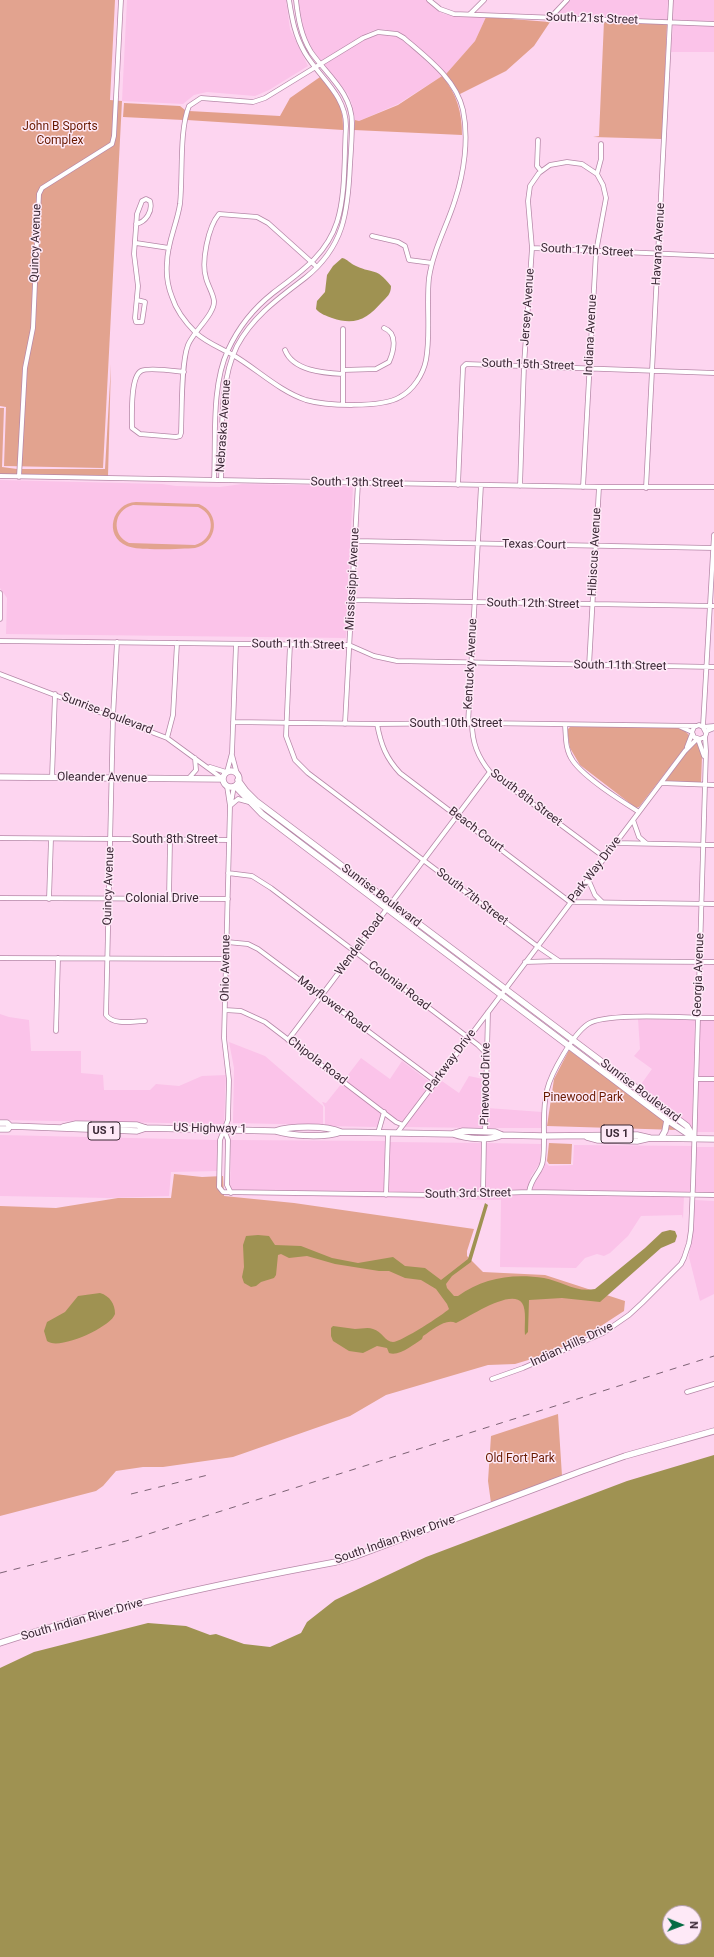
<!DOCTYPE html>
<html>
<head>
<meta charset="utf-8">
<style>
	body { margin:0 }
	#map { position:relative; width:714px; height:1957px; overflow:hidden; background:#fdd5f0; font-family:Roboto,sans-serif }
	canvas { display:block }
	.north { position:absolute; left:662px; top:1905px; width:40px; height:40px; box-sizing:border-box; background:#fee9f7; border:1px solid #b09ca9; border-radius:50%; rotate:91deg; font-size:11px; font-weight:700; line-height:16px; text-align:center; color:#3a2835 }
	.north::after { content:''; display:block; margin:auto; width:14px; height:18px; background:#046c43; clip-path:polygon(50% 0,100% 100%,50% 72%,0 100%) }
</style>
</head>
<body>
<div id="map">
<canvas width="714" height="1957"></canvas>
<div class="north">N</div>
</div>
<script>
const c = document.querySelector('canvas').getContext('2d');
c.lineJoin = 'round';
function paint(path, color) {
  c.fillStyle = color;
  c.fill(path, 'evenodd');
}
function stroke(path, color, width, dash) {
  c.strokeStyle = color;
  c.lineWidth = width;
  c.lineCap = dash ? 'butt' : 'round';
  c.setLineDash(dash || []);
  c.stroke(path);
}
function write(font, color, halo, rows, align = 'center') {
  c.font = font + ' Roboto,sans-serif';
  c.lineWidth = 3;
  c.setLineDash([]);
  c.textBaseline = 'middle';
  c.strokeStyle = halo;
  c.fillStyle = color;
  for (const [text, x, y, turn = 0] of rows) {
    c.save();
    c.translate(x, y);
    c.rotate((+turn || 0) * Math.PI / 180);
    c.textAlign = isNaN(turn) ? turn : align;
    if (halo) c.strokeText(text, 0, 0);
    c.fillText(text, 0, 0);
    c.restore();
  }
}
paint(new Path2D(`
	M127,0H286L290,29L308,66L269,90L255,96L207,92L194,95L183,104L122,101Z
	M298,0H426L438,11L444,14L454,16L486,17L475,41L446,74L405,36L398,32L387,30L378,29L369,32L322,62L313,50L304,32Z
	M570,0H668L667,20L556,15Z
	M673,0H714V22L672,20Z
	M673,24L714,26V52H671Z
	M379,34L396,36L403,40L442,76L398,104L359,121L355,120L352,104L348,94L324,65L364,40Z
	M0,480L162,484L176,486L220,487L242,484L353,486L346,638L6,634L7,598L0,588Z
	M0,1014L9,1017L29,1020L31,1051H81V1073L103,1075L104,1090H150L156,1084L179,1086L202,1076L226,1075L224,1124L0,1120Z
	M638,1019L695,1020L692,1130L639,1087L652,1069L634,1056L640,1049Z
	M700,1020H714V1077H698Z
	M229,1042L265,1056L323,1106V1125L233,1123L234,1068Z
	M361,1058L390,1079L402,1061L431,1083L401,1124L344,1080Z
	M469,1076L483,1079L482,1128L404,1127L439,1079L459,1093Z
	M698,1081H714V1132H697Z
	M342,1083L382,1113L378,1127L325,1126V1107L322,1102L326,1103Z
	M487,1108L542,1112V1128H486Z
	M0,1135L218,1140V1171L171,1172L169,1196L109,1198L0,1196Z
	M231,1140L385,1141L384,1193L230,1191Z
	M390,1142L481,1143V1193H388Z
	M486,1143L541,1144L540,1163L531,1176L527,1191L485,1193Z
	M574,1145L692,1146L690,1192L532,1190V1184L545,1162L549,1166L573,1165Z
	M696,1147H714V1193H695Z
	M529,1194L684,1196L683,1219L682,1215L641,1216L628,1236L610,1253L604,1256L597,1254L585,1258L576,1268L500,1267L501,1200L229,1195L485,1197Z
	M695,1200L714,1201V1294L700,1301L689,1257Z`), '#fbc3e9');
paint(new Path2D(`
	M0,0H115L110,100L122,101L103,468L4,466L6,407L0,406Z
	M604,21L667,24L662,139L593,137L599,136Z
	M111,364L108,476L21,475L22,469H105Z
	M0,408H4L2,467L17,469V474H0Z
	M136,502L199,504C221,513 218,543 195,548C181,549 138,551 127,546C103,536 112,503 136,502ZM133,505L198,507C217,515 214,540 195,545L129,543C111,535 113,510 133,505Z
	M570,727H676L685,731L689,735L686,746L639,807L636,808L580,765L570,748L567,730Z
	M698,741L702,756L701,783L665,782L687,751Z
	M569,1050L678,1130L547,1126L554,1079Z
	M549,1143L572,1144L571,1164H549L547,1161Z
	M174,1174L202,1177L223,1176L224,1196L294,1203L474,1229L467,1251V1256L483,1272L545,1275L625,1301L624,1311L584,1337L545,1355L515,1364L488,1365L386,1395L350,1416L233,1457L163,1467H143L116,1471L103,1486L96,1491L0,1516V1206L56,1208L118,1198H171Z
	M558,1414L562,1476L491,1503L488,1481L491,1436Z`), '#e2a38f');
paint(new Path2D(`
	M486,17L550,22L534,46L506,71L460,94L446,74L475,41Z
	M442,76C457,94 462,112 462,135L354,130L355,120L359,121L398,105Z
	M320,77C335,95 344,105 343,130L187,120L189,111L280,116L290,98Z
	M124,103L180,106L185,110L183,120L123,117Z`), '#e29f8a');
paint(new Path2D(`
	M342,258C348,259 350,264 356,266C375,275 375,266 391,286C391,294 387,297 382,302C367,319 355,326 332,318C327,316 320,314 316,309L317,301L325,292L327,275L333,266Z
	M485,1203L488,1205L471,1262L452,1276L446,1284L447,1288L454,1296H458C483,1278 512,1273 544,1278C561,1281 576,1293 595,1289L645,1248L662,1232L670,1230L675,1231L677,1236L675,1242L661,1248L600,1302L562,1298L529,1300L528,1332L525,1335C524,1326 527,1310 522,1303C511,1288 468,1318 456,1323C445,1318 433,1330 423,1336L422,1339C414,1344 399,1357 389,1353L387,1348L377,1346L363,1353L349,1351L333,1341L331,1336V1328L333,1326C340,1327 348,1328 355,1329C361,1329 368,1327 373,1329C382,1331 385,1342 393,1342C401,1342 444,1314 449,1309L447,1304L436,1289L421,1280L405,1278L389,1271H379L335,1264L307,1256L289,1258L281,1254L278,1255L276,1275L274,1278L261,1282L256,1286L251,1287L244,1283L242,1277L244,1267L243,1245L246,1236L258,1235L269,1236L275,1245L301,1246L332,1258L358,1263L393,1257L405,1266L425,1268L441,1280L468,1259Z
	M100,1293C110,1296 115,1304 115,1314C111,1327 59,1351 47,1341L44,1331L47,1322L65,1312L78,1296Z
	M714,1455V1957H0V1668L34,1652L148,1623L186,1626L210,1635L216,1634L244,1644L270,1647L301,1633L307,1622L335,1600L426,1557L627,1481ZM670,1913H694V1937H670Z`), '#9f9252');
const minor = new Path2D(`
	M429,0L440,9L454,14L714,24
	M470,14L484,0
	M551,17L567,0
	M378,32L397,34L404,38C427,58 456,79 463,110C469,139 464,173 455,200C447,226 433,250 429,278C426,305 431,333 426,360C423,375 413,390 400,397C382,408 326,406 306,400C279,391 257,369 233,355C221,348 207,343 196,333C186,323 176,310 172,297C168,287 166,274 167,263C167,243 177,224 180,204C183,177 179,130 189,106L201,98L253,102L265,98L363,38Z
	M538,140L537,166L541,171
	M597,174L601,159V144
	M136,224C146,222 153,211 150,201L146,199L142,201L137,214L134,254L138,286L135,318L136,322H142L145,302L137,300
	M372,236L398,242L405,246L409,260L432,263
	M136,243L169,248
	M532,248L714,256
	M343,329V404
	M285,350C293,371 324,373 343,374
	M343,370L376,369L389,362C394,351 398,333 384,328
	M184,372C175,371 148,367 141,371C130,377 132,416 132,428L140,434L176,437L180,436L181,433C182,411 181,363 188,345C193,332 215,314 214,301C213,293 208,286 206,278C201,262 208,227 219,214L257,217L268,223L317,267
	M0,476L599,487H714
	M19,477L25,368L33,328L39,194L42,188L112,144L114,136L121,0
	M214,480C216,440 211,386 228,350C238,328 254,308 273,293C299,273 326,256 337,222C346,194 344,156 346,126C346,95 319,77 305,53C295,36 292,19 289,0
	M221,480C223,438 218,384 237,346C253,316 279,298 305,278C344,247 348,212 350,165C351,151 352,137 352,123C352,93 327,75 311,52C301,36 298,18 296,0
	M458,485L463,367L466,364L714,373
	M520,486L524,365L532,248L528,201L530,186L539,173L550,165L567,162L582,164L597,174L603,185L606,198L596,252L583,487
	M646,488L671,0
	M355,541L714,548
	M0,593V619
	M351,600L714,606
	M0,641L343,645H349L374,656L397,661L714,667
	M117,642L113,716L106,1015C114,1026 134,1021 145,1021
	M290,644L286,736L295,760L308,773L537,946L559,961L714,962
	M589,666L599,487
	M0,674L167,738L223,779
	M233,722L377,724L481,723L696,726
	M472,723C472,743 478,757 490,772L604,857
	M345,724L358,483
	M377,724C381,745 386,758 400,773L570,902L714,904
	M468,724L481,485
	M565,725C566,737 565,750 573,761C585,778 620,800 639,812
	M703,726L714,535
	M681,727L692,732
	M703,727L714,726
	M706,733L703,727L699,725L694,727L692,732L694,737L700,739L705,737L707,731L714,728
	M167,738L173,715L177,643
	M698,739L704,756
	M687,747L692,734
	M232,755L237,774
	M210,767L226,772
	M227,772L232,753L236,644
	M52,777L55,694
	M189,778L196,770L195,758
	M661,783L714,785
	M227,786L230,806L224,1038L229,1080L228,1120L220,1140L219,1187L223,1192L437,1195L529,1192L714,1195
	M231,803L234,786
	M230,806L238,799L249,802
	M633,820L639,837L646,843
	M0,838L229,840
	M615,843L714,845
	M228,873L252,876L271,888L478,1045L487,1054
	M588,879L595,895L602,902
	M0,898L228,899
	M49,899L51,839
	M169,899L170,840
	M227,942L248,944L258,949L435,1081
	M0,958L226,959
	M525,962L559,961
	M225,1010L241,1011L265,1022L396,1122L403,1125
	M56,1031L58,958
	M288,1040L490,772
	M696,1079H714
	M224,1130L228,1140L227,1185L231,1193
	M485,1132L488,1012
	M378,1133L384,1112
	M397,1133L685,751L697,739
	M529,1192C531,1177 542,1172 543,1160C546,1137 541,1113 547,1090C551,1073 573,1034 588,1024C605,1012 689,1018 714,1018
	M386,1195L388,1133
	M483,1195L484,1138
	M492,1379L523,1368L603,1333L629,1315L642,1303L681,1264L684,1258L689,1243L691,1230L693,1185L706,751L705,737
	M687,1392L714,1384`);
const major = new Path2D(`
	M223 779a8 8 0 1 1 16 0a8 8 0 1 1-16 0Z
	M0,777L223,779
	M238,780L246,791L256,801L687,1126L694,1138
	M235,786L262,814L304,846L667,1120L694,1138
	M0,1123H7L10,1126
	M63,1127L76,1124L137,1125L146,1128L275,1131C291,1136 325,1138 341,1132L452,1134L463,1131L495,1132L502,1135L544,1136L637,1135L650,1138
	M0,1129H8L10,1126L137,1131L146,1128
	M275,1131C290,1126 326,1125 341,1132
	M453,1134C467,1139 489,1141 502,1135
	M587,1137L598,1140L637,1141L650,1138L714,1139
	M661,1138L665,1131L667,1120
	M0,1643C109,1607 223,1583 336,1562L356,1556L582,1471L625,1456L714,1431`);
stroke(minor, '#b688a8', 5.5);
stroke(major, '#b688a8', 7);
stroke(minor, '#fff', 4);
stroke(major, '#fff', 5.5);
stroke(new Path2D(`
	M131,1494L212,1474
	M0,1573L126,1541L714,1356`), '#7c6274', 1, [7, 7]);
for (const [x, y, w] of [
	[104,1131,32],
	[617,1134,32]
]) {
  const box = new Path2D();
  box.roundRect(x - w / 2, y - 9, w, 18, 3);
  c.fillStyle = '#fee9f7';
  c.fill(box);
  stroke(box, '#3a2835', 1);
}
write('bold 11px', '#3a2835', null, [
	["US 1",104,1131],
	["US 1",617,1134]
]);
write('12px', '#3a2835', '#fee9f7', [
	["South 21st Street",592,19,2],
	["Quincy Avenue",36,243,-88],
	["Havana Avenue",659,244,-87],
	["South 17th Street",587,251,3],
	["Jersey Avenue",528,307,-86],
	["Indiana Avenue",591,335,-87],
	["South 15th Street",528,365,2],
	["Nebraska Avenue",224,426,-86],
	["South 13th Street",357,483,1],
	["Texas Court",534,545,1],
	["Hibiscus Avenue",595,552,-87],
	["Mississippi Avenue",353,579,-87],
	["South 12th Street",533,604,1],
	["South 11th Street",298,645,1],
	["Kentucky Avenue",471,664,-87],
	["South 11th Street",620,666,1],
	["Sunrise Boulevard",107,714,21],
	["South 10th Street",456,724],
	["Oleander Avenue",102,778,1],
	["South 8th Street",526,798,37],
	["Beach Court",476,830,37],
	["South 8th Street",175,840],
	["Park Way Drive",595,870,-53],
	["Quincy Avenue",109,886,-88],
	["Sunrise Boulevard",381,896,37],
	["South 7th Street",472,897,37],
	["Colonial Drive",162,899],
	["Wendell Road",360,945,-53],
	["Ohio Avenue",226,968,-89],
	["Georgia Avenue",699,975,-88],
	["Colonial Road",399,986,37],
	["Mayflower Road",333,1005,37],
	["Chipola Road",317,1061,37],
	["Parkway Drive",451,1061,-53],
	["Pinewood Drive",486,1084,-89],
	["Sunrise Boulevard",640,1091,37],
	["US Highway 1",210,1129,1],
	["South 3rd Street",468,1194,-1],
	["Indian Hills Drive",572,1345,-25],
	["South Indian River Drive",395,1540,-19],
	["South Indian River Drive",82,1620,-16]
]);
write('12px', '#681a00', '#fee9f7', [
	["John B Sports",60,127],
	["Complex",60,141],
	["Pinewood Park",583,1098],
	["Old Fort Park",520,1459]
]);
</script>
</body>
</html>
